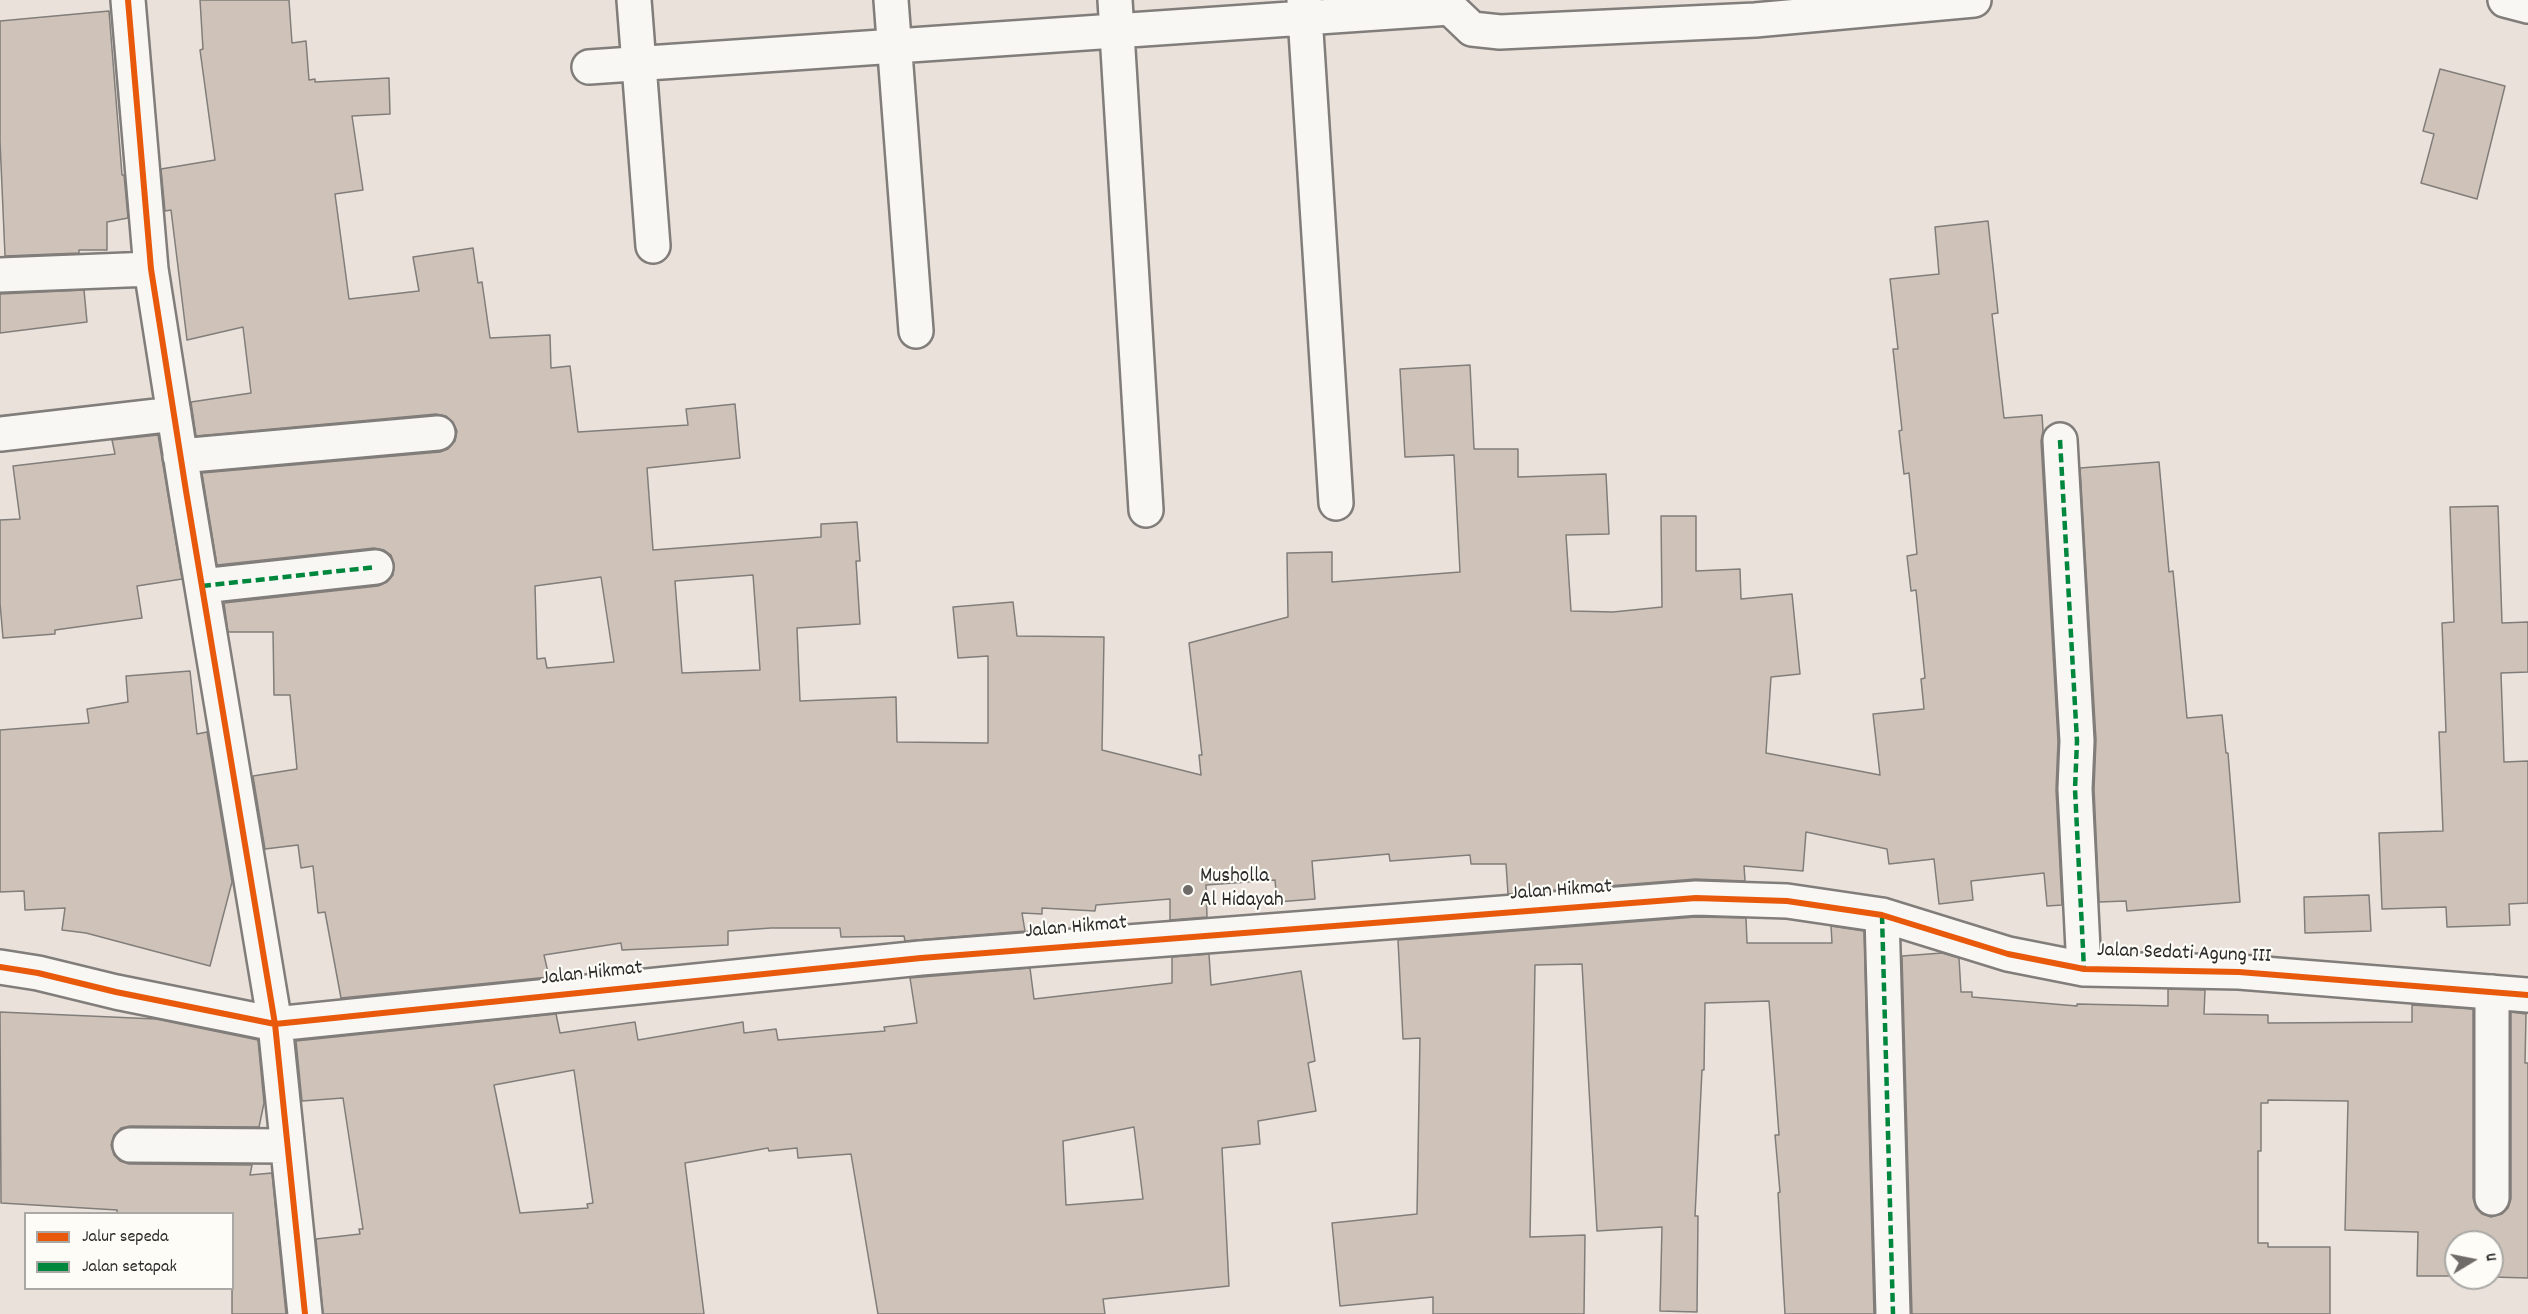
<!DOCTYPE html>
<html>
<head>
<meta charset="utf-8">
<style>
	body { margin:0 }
	#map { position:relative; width:2528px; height:1314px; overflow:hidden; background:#eae2da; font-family:Dekko,sans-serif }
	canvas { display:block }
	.legend { position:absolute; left:24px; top:1212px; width:210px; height:78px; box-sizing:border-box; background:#fdfcf7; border:2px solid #a9a8a5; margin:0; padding:8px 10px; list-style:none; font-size:18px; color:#2b2b2b }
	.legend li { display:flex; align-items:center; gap:12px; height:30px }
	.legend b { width:30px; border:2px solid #a9a8a5 }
	.north { position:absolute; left:2444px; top:1230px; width:60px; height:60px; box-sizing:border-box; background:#fdfcf7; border:2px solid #a9a8a5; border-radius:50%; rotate:80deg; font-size:16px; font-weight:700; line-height:24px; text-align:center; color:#2b2b2b }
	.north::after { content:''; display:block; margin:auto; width:21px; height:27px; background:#6e6b68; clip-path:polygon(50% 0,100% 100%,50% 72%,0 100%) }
</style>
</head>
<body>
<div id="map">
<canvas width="2528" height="1314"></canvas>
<ul class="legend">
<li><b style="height:8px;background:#e8590c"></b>Jalur sepeda</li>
<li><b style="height:8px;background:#00873e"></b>Jalan setapak</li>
</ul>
<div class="north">U</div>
</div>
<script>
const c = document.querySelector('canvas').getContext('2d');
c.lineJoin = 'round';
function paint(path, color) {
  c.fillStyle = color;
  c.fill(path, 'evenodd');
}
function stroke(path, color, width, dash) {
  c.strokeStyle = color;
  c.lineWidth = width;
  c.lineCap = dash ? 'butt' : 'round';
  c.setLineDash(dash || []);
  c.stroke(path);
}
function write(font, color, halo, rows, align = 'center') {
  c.font = font + ' Dekko,sans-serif';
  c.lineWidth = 4.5;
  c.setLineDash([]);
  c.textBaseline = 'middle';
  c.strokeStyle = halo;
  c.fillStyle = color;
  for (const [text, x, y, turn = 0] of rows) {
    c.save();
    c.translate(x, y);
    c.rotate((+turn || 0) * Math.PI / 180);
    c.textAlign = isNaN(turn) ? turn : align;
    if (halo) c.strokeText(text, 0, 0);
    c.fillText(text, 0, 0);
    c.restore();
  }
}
const building = new Path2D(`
	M200,0H289L292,43L306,41L309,80L315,79V82L389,78L390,114L352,116L363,190L335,194L349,299L419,291L413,257L473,248L478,283L482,282L490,338L550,335L551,368L570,366L578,432L688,425L686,409L735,404L740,458L647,468L653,550L821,537V524L857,522L860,561H856L860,624L797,628L800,701L896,697L897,742L988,743V656L958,658L953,607L1013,602L1017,636L1104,637L1102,750L1201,775L1199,755H1202L1189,643L1288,617L1287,553L1332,552V582L1460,572L1454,455L1405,457L1400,369L1470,365L1474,449H1518V477L1606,474L1609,534L1566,535L1571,611L1613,612L1662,607L1661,516H1696V571L1740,569L1741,599L1792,594L1800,674L1771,677L1766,753L1880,775L1873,714L1924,709L1921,679L1925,678L1916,590L1911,591L1907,556L1917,554L1909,473L1904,474L1899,431L1902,430L1893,349H1898L1890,279L1939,274L1935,227L1988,221L1998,313L1992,314L2004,418L2042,415L2043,431L2041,441L2058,741L2056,790L2062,905L2047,906L2044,873L1971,881L1973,900L1939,904L1934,859L1889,864L1887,849L1806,832L1803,871L1744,866L1745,881L1695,879L1508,894L1506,864H1471L1470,855L1390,861L1389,854L1312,861L1315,899L1277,902L1275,880L1206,885L1207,917L1170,920V899L1096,905L1095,911L1042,908V914L1022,913L1025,931L905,941L904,936L841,937L840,928H771L728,931V945L622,950L621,943L544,955L549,977L341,998L325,912L318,913L313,866L301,868L298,845L265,849L253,776L297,769L290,695H274L273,632H228L224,603L378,586L387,582L393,575L394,564L391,555L384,550L374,548L217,565L202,473L440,452L448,449L455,441L457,431L453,422L446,416L436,414L196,436L191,402L251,393L243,327L187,340L171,210L165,211L161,169L215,160L200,50L203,49ZM753,575L760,670L682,673L675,581ZM601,577L614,662L547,668L545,658L537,659L535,586Z
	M109,11L122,175H124L128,218L107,222V250H79V253L5,256L0,141V21Z
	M2440,69L2505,86L2477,199L2421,183L2434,134L2423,131Z
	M84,290L87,322L0,333V294Z
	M158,435L182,579L137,586L142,618L55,630V634L3,638L0,603V520L20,519L13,466L115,454L112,440Z
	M2159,462L2169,572L2173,571L2179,633L2187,718L2222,715L2226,753H2228L2240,902L2127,911L2126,901L2099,902L2094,789L2096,740L2080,468Z
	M2498,506L2502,623L2528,622V672L2501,673L2504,762L2528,761V903L2509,904L2510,925L2447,927L2446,907L2382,909L2379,833L2443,831L2439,732H2446L2442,623L2454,622L2450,507Z
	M190,671L197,734L207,732L232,882L210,966L86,933L62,930L65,908L25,910L24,891L0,892V730L89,723L87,709L128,702L126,676Z
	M2369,895L2371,931L2305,933L2304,897Z
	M1696,917L1746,918L1747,943H1832L1831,926L1864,931L1874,1314H1785L1778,1193L1780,1192L1775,1135H1779L1769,1001L1705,1003L1704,1070H1702L1695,1216H1698L1697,1312L1660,1311L1662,1227L1597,1231L1582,964L1535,965L1530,1237L1585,1235L1584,1314H1433V1297L1340,1306L1332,1223L1417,1214L1420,1038L1403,1039L1398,940Z
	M1942,953L1959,958L1961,992H1972V997L2077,1006V1004L2168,1006V989L2205,990L2204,1014L2268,1015V1023L2412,1022V1005L2473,1009V1198L2476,1208L2482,1214L2491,1217L2502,1214L2508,1208L2511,1199V1012L2526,1014L2525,1063H2528V1278L2492,1277V1242H2456V1276H2417L2418,1232L2345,1230L2348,1101L2268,1100V1103H2261V1151H2258V1243H2268V1247H2330V1314H1912L1902,956Z
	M1209,954L1211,985L1301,971L1315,1061L1308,1063L1316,1111L1258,1121L1260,1144L1222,1148L1229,1286L1103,1299L1105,1314H878L851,1154L798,1158L797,1148L769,1151L768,1148L685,1163L704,1314H323L316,1239L360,1234L359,1229H363L343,1098L302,1101L296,1041L556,1014L560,1033L635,1022L638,1040L743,1022L744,1033L776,1029L778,1040L885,1031L884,1027L917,1023L910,978L1030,968L1034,999L1172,983V957ZM574,1070L593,1203L587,1204L588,1208L520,1213L494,1085ZM1134,1127L1143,1199L1066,1205L1063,1141Z
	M0,1012L156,1019L258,1040L264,1103L259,1127L130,1126L121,1128L114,1135L111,1145L114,1155L120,1161L129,1164L252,1165L250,1175L272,1173L286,1314H232V1214H117V1210L1,1203Z`);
paint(building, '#cfc3b9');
stroke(building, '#817d7a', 1.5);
const street = new Path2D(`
	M128,0L151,269L186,491L275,1024L305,1314
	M634,0L653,246
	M891,0L916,331
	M1115,0L1146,510
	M1304,0L1336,503
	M1448,0L1450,8L1472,29L1500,32L1755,20L1974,0
	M2505,0L2528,6
	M589,67L1450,8
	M0,275L151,269
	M0,434L174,414
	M2060,440L2077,741L2075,789L2084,969
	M180,456L438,433
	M202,586L376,567
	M1882,915L1893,1314
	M0,967L38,973L116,992L275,1024L921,958L1696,898L1787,901L1882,915L2008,954L2084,969L2239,972L2528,995
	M2492,992V1198
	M130,1145L287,1146`);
stroke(street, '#817d7a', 38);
stroke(street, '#f8f7f4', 33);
stroke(new Path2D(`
	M2060,440L2077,741L2075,789L2084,969
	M202,586L376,567
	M1882,915L1893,1314`), '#00873e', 4.5, [9, 4.5]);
stroke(new Path2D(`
	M128,0L151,269L186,491L275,1024L305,1314
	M0,967L38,973L116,992L275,1024L921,958L1696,898L1787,901L1882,915L2008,954L2084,969L2239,972L2528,995`), '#e8590c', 6);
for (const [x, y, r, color] of [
	[1188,890,6,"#6e6b68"]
]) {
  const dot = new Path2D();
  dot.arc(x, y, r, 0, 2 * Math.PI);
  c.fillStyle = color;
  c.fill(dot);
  stroke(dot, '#fdfcf7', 2);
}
write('21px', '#2b2b2b', '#fdfcf7', [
	["Musholla",1200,878],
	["Al Hidayah",1200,902]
], 'left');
write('21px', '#2b2b2b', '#fdfcf7', [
	["Jalan Hikmat",1561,892,-4],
	["Jalan Hikmat",1076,929,-5],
	["Jalan Sedati Agung III",2184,955,2],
	["Jalan Hikmat",592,975,-6]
]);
</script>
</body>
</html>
